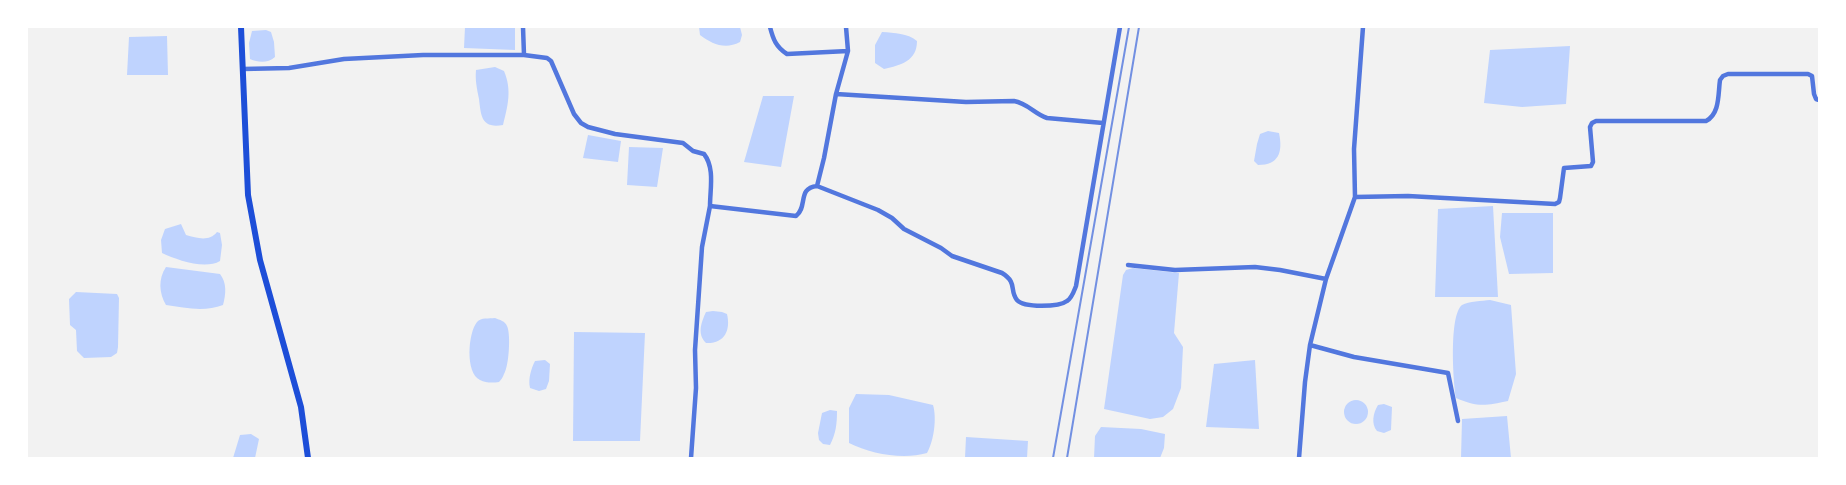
<!DOCTYPE html>
<html>
<head>
<meta charset="utf-8">
<style>
	body { margin:0 }
	#map { position:relative; width:1846px; height:485px; overflow:hidden; background:#f2f2f2; font-family:Lato,sans-serif }
	canvas { display:block }
	.frame { position:absolute; inset:0; border:28px solid #fff; pointer-events:none }
</style>
</head>
<body>
<div id="map">
<canvas width="1846" height="485"></canvas>
<div class="frame"></div>
</div>
<script>
const c = document.querySelector('canvas').getContext('2d');
c.lineJoin = 'round';
function paint(path, color) {
  c.fillStyle = color;
  c.fill(path, 'evenodd');
}
function stroke(path, color, width, dash) {
  c.strokeStyle = color;
  c.lineWidth = width;
  c.lineCap = dash ? 'butt' : 'round';
  c.setLineDash(dash || []);
  c.stroke(path);
}
paint(new Path2D(`
	M465,27H515V50L464,48Z
	M699,27H740L742,35L740,42C725,50 712,44 700,35Z
	M266,30L271,32L274,42L275,57C268,63 259,63 250,59L249,43L252,31Z
	M882,32C895,33 907,33 917,41C917,61 901,65 884,69L875,63V45Z
	M167,36L168,75H127L129,37Z
	M1570,46L1566,104L1522,107L1484,103L1490,50Z
	M495,67L504,71C512,90 508,105 503,125C481,129 481,115 479,99C477,89 475,80 476,70Z
	M763,96H794L781,167L744,162Z
	M1268,131L1279,133C1283,152 1279,165 1258,165L1254,161L1257,144L1260,134Z
	M588,135L621,141L618,162L583,158Z
	M629,147L663,148L657,187L627,185Z
	M1493,206L1498,297H1435L1438,209Z
	M1502,213H1553V273L1509,274L1500,237Z
	M181,224L186,235C197,238 209,242 217,232L220,233L222,245L220,261C205,270 177,260 162,253L161,240L165,229Z
	M166,267L220,274C227,283 226,294 223,305C205,312 185,308 166,305C159,293 158,279 166,267Z
	M1133,268L1179,273L1174,333L1183,347L1181,388L1173,409L1163,417L1150,419L1104,409L1123,275L1126,270Z
	M76,292L117,294L119,298L118,347L117,353L111,357L84,358L77,351L76,330L70,325L69,299Z
	M1490,300L1511,305L1516,374L1508,401C1485,406 1477,407 1456,398C1453,381 1449,315 1462,305C1469,301 1482,301 1490,300Z
	M713,311L722,312L727,314C731,331 724,344 706,343C697,334 701,323 706,312Z
	M495,318C500,320 505,321 507,326C511,334 509,366 504,374C503,377 501,380 499,382C492,383 486,383 480,380C465,373 468,333 477,322C481,317 489,319 495,318Z
	M574,332L645,333L640,441H573Z
	M545,360L550,364L549,381L546,389L539,391L530,388C528,379 531,369 535,361Z
	M1255,360L1259,429L1206,427L1214,364Z
	M856,394L889,395L933,405C937,418 934,441 927,453C903,460 871,454 849,443V408Z
	M1344 412a12 12 0 1 1 24 0a12 12 0 1 1-24 0Z
	M1384,404L1392,407L1391,430L1384,433L1377,431C1371,424 1373,413 1378,405Z
	M830,410L837,411C837,424 836,433 830,445L823,444L819,440L818,433L822,413Z
	M1507,416L1511,458H1461L1462,419Z
	M1101,427L1141,429L1165,434L1164,448L1160,458H1094L1095,436Z
	M251,434L259,439L255,458H233L240,435Z
	M966,437L1028,441L1027,458H965Z`), '#bfd3fe');
stroke(new Path2D(`
	M523,27L524,55
	M770,27C773,39 776,47 787,54L848,51
	M243,69L289,68L344,59L423,55H524L547,58L551,61L574,114L581,123L588,127L615,134L683,143L693,151L704,154C715,168 710,189 710,206
	M836,94L966,102L1014,101C1027,103 1035,114 1047,118L1103,123
	M817,186L824,158L836,94L848,51L846,27
	M1355,197L1354,149L1363,27
	M1128,265L1175,270L1255,267L1280,270L1326,279L1355,197L1408,196L1555,204L1559,202L1560,198L1564,168L1591,166L1593,162L1590,127L1592,123L1596,121H1706C1720,114 1718,94 1720,80L1723,76L1728,74H1808L1812,76L1814,94L1816,99L1819,100
	M1310,345L1354,357L1448,373L1458,421
	M691,458L696,388L695,350L702,247L710,206L796,216C808,207 797,188 817,186L878,210L892,218L904,229L941,248L952,256L1002,273C1018,283 1009,290 1017,300C1024,308 1059,307 1067,301C1072,298 1074,291 1076,286L1120,27
	M1299,458L1305,382L1310,345L1326,279`), '#5277de', 4.5);
stroke(new Path2D(`
	M241,27L248,195L260,260L301,407L308,458`), '#1d4ed8', 6);
stroke(new Path2D(`
	M1053,458L1129,27
	M1067,458L1139,27`), '#7290e2', 2);
</script>
</body>
</html>
